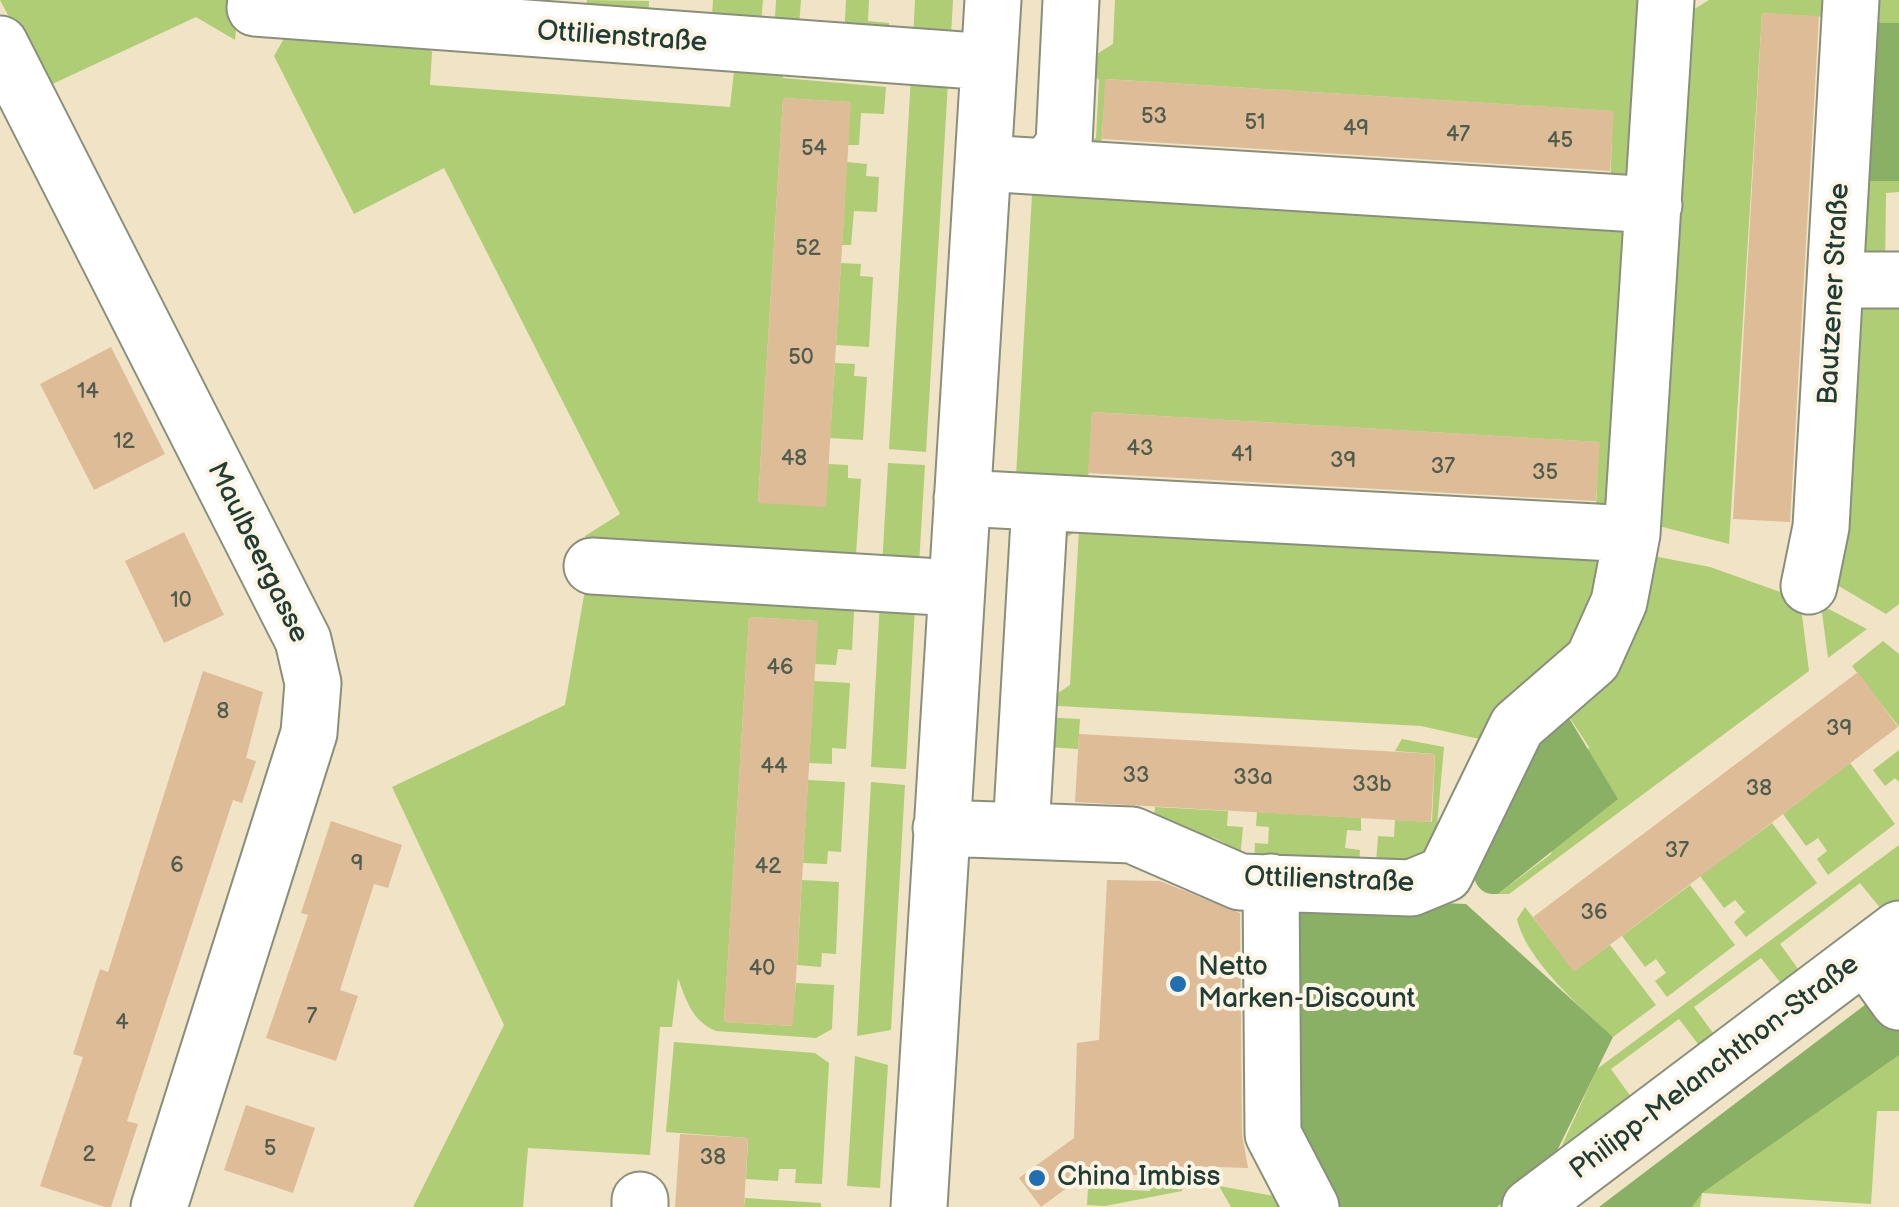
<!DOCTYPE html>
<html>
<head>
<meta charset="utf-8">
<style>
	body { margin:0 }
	canvas { display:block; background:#f1e3c5 }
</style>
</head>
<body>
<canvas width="1899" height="1207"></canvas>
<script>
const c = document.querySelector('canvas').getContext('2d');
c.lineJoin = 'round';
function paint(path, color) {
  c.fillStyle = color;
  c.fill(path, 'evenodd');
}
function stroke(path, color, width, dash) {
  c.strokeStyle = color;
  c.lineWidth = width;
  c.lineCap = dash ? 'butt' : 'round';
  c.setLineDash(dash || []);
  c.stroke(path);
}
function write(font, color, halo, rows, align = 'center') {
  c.font = font + ' "Balsamiq Sans",sans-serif';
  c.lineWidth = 8;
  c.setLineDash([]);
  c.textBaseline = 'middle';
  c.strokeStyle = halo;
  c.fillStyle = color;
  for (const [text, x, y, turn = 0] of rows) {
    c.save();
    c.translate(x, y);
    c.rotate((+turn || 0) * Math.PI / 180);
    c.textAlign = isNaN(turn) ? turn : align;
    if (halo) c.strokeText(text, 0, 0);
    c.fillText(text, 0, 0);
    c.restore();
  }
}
paint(new Path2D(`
	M0,0H239L235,40L196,17L46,87Z
	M587,0L649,1L648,28L585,13Z
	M713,0H763L760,35L711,32Z
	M776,0H801L798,38L774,37Z
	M846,0H869L868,21L889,23L888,42L844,41Z
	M915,0H953L951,35L913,39Z
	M1115,0H1655L1637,177L1610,189L1613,111L1106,79L1101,147L1078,148L1096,138L1099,80L1082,63L1113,44Z
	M1709,0H1842L1841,18L1762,13L1729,544L1647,523L1678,19Z
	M1867,0H1899V23H1865Z
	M291,26L421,39L432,52L430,85L730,107L734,71L784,62L783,78L886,87L884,114L861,113L859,145H848L850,102L783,98L758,502L828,464L848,465V478L861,479L855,570L584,558L585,536L620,514L444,168L354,214L274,56Z
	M911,77L948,83L926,452L889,449Z
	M847,162L867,164L866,176L879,177L877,212L854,211L851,245H842Z
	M1033,177L1631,225L1608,507L1596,510L1599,442L1092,412L1088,480L1016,476Z
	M1854,181H1899V192L1886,193L1885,268L1851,250Z
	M841,263L861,264L860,276L873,277L869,347L836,345Z
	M1899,292V604L1886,614L1822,576L1845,322L1863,302Z
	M835,363L855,364L854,376L867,377L863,440L830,438Z
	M888,463L925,465L919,564L882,567Z
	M1051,512L1617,552L1582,617L1597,623L1493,742L1421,726L1040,705L1070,685L1079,530L1048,548Z
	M1648,555L1710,567L1800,599L1809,671L1509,894H1498L1551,854L1589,747L1560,703Z
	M587,578L855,594L852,650L838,649L836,665L815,664L817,621L749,617L724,1022L792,1026L796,983L834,985L832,1029L816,1038L716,1031C692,1021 686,1000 678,978L672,1027H660L650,1155L528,1148L523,1207H413L504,1025L392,787L565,705Z
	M880,600L915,607L906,769L871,767Z
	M1821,605L1867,629L1828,658Z
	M1883,641L1899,654V727L1852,666Z
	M814,681L850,683L846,749L832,748V764L809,763Z
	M1040,717L1080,719L1078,749L1047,747Z
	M1402,739L1444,747L1434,858L1375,878L1378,836L1394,837L1395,820L1432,822L1435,754L1395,751Z
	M1899,750V782L1895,778L1885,786L1873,770Z
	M1850,763L1895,824L1828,875L1817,859L1827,851L1818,838L1806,846L1783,814Z
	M808,780L845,782L841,852L828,851L827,864L803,863Z
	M871,782L905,785L891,1030L857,1036Z
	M1155,807L1228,811L1227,826L1243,827L1239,869L1225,861V843L1212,837L1201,844L1153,831Z
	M1257,812L1361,818V831L1347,830L1345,848L1360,850L1358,876L1254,871L1255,843L1268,844L1269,827L1256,826Z
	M1772,823L1817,883L1746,937L1734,922L1745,912L1735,900L1724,908L1700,876Z
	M1899,845V903L1885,914L1860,883L1780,944L1801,973L1783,986L1761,958L1694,1007L1716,1037L1701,1048L1679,1019L1611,1069L1634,1101L1553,1165L1597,1069Z
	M802,880L839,882L836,954L822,953L821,967L797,965Z
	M1690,885L1735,945L1667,997L1655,981L1666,973L1656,959L1645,967L1622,936Z
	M1525,907L1574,971L1610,945L1656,1005L1613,1037C1582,1009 1526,960 1517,919Z
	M1899,1029V1111H1877L1871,1204L1702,1193L1700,1207H1599Z
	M674,1042L815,1053L829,1063L822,1184L795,1183L796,1169H779L778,1181L746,1179L748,1138L666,1132Z
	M855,1056L888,1065L880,1188L847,1186Z
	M1152,1176L1184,1177L1182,1191L1105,1206L1087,1205L1088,1188L1150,1191Z
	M1219,1186L1285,1198V1207H1231Z
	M745,1198L821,1203V1207H744Z`), '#aecd75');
paint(new Path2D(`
	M1865,23H1899V181H1854Z
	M1560,703L1618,799L1498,894C1480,895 1477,886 1471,871Z
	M1288,897L1466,904L1613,1037L1549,1167L1497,1207H1285Z
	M1874,998L1899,1029V1055L1702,1193L1692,1207H1599Z`), '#8ab066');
paint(new Path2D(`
	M1762,13L1819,16L1790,522L1733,519Z
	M1105,79L1614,111L1610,171L1102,139Z
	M783,98L851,102L826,507L758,503Z
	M111,347L165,454L94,490L40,384Z
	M1092,412L1600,442L1596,501L1088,473Z
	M184,532L224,615L164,643L125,561Z
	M749,617L818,621L793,1026L724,1022Z
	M203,671L263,692L246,758L256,761L242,803L233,800L127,1121L138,1124L111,1207H105L40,1186L83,1057L73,1054L100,969L108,972Z
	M1858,672L1898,727L1574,972L1533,917Z
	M1079,734L1435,754L1431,822L1075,802Z
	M331,821L402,845L388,888L374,884L340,990L358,996L336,1061L266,1038L308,915L301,913Z
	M1107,880L1160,881L1240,913L1242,1134L1248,1168L1185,1166L1184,1177L1087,1173L1041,1207L1019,1178L1074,1138L1077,1043L1099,1040Z
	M246,1105L315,1128L293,1193L224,1170Z
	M680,1134L748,1138L744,1207H675Z`), '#ddbc97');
const minor = new Path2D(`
	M256,0L255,8L989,62
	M0,44L303,640L313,683L309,733L159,1207
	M983,163L1654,205
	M1048,166L1064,144L1071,0
	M1836,280H1899
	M962,498L1632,534
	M592,566L956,588
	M1809,586L1821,527L1851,0
	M941,828L1132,835L1240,882L1411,888L1445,874L1517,726L1593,660L1619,602L1632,534L1666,0
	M1021,831L1040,503
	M1271,882L1273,1134L1311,1207
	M1865,955L1899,1002
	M640,1207V1200
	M919,1207L993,0
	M1530,1207L1899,929`);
stroke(minor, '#88907c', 59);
stroke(minor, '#fff', 55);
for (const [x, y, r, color] of [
	[1178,984,10,"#1f6fb2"],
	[1037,1178,10,"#1f6fb2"]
]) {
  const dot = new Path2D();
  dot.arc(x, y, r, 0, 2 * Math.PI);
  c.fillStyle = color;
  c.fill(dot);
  stroke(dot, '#fcf5e5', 4);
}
write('22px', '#4e5d4d', null, [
	["53",1154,117],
	["51",1255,123],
	["49",1356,129],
	["47",1458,135],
	["45",1560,141],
	["54",814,149],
	["52",808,249],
	["50",801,358],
	["14",88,392],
	["12",124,442],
	["43",1140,449],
	["41",1242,455],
	["48",794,459],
	["39",1343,461],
	["37",1443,467],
	["35",1545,473],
	["10",181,601],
	["46",780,668],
	["8",223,712],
	["39",1839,729],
	["44",774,767],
	["33",1136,776],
	["33a",1253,778],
	["33b",1372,785],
	["38",1759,789],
	["37",1677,851],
	["9",357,864],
	["6",177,866],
	["42",768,867],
	["36",1594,913],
	["40",762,969],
	["7",312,1017],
	["4",122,1023],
	["5",270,1149],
	["2",89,1155],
	["38",713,1158]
]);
write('28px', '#1f3d34', '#fcf5e5', [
	["Ottilienstraße",622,38,4],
	["Bautzener Straße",1835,294,-87],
	["Maulbeergasse",257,553,64],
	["Ottilienstraße",1329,881,2],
	["Philipp-Melanchthon-Straße",1715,1068,-37]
]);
write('28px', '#1f3d34', '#fcf5e5', [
	["Netto",1198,968],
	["Marken-Discount",1198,1000],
	["China Imbiss",1057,1178]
], 'left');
</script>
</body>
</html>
